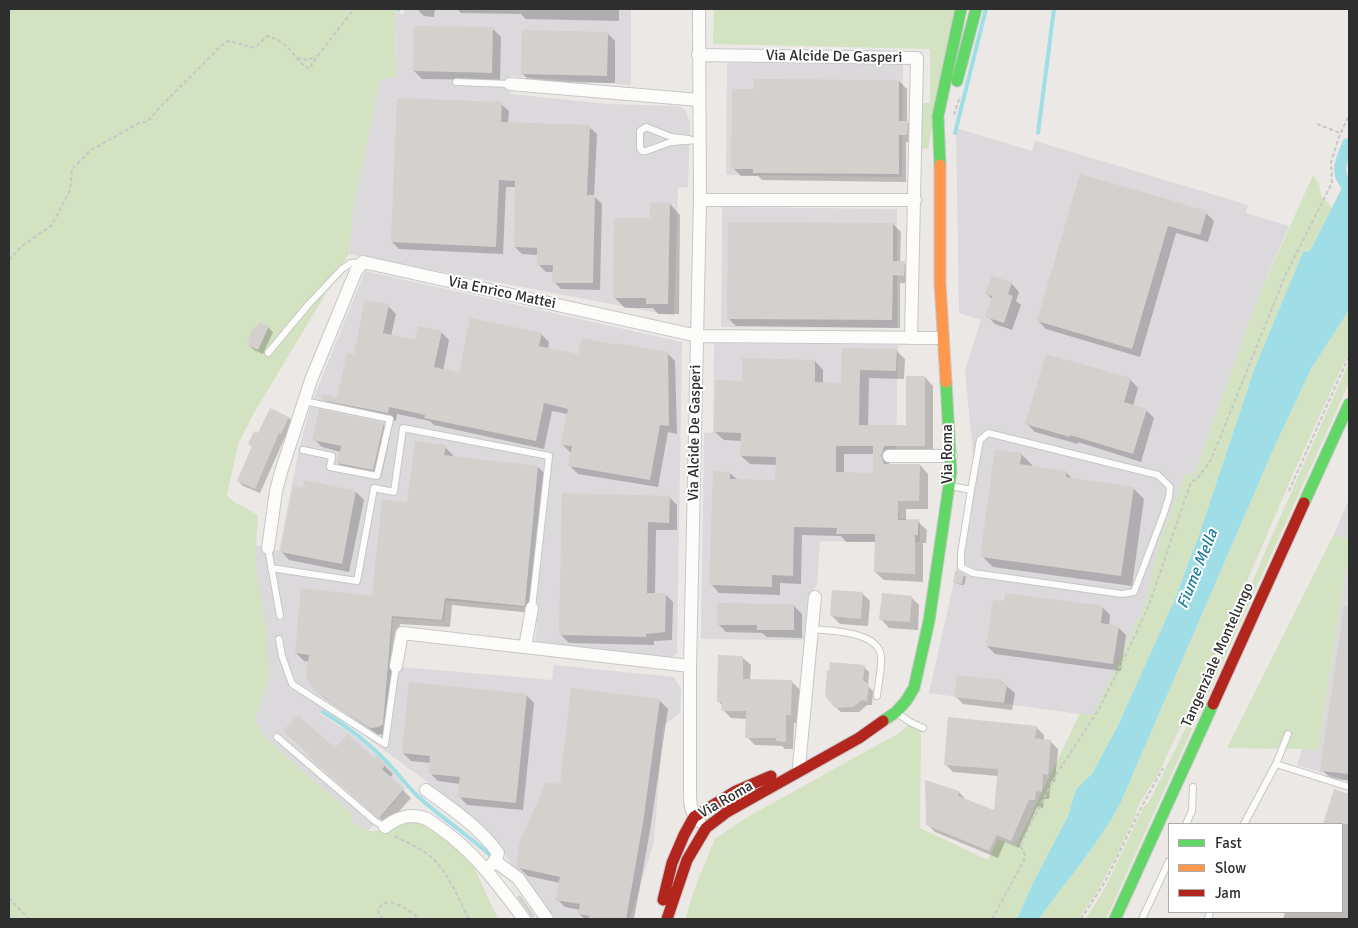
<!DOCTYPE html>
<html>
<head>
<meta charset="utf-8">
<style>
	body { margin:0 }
	#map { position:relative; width:1358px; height:928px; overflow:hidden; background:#ebe8e5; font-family:Signika,sans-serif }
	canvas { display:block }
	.frame { position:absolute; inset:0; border:10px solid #2e2e2e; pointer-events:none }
	.legend { position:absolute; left:1168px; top:823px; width:175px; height:90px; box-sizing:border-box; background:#fff; border:1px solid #ababab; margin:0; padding:6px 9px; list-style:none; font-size:15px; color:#2e2e2e }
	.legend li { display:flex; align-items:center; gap:10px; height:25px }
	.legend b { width:25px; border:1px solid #ababab }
</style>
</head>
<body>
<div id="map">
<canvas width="1358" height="928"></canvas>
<div class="frame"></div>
<ul class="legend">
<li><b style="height:6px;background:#63d668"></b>Fast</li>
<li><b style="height:6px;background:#ff974d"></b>Slow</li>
<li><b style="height:6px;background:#b3261e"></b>Jam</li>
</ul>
</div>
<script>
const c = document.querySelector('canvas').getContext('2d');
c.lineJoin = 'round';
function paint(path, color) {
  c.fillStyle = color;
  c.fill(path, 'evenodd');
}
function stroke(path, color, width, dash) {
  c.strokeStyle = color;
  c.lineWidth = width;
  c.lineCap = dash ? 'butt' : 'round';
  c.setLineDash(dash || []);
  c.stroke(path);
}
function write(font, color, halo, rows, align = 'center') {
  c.font = font + ' Signika,sans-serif';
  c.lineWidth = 4;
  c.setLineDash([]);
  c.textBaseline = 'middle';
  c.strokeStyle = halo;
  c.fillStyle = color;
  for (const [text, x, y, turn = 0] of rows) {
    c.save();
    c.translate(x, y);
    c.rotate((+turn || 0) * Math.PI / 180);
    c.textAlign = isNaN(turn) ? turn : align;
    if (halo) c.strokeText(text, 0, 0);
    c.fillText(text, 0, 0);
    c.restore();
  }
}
paint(new Path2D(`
	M404,9H631V85L510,76V94L608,104L678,106L683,108L686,112L690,122L688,187L678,188L674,316L349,254L353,210L380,79L396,76L395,13L404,14Z
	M727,63L903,64L902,177L726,175Z
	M956,128L1032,151L1035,141L1248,205L1246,213L1289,226L1260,293L1194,475L1186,473L1160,541L1145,604L1093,716L929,693L953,586L974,463L965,371L981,320L959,313Z
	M722,207L897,209V328L721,327Z
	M365,271L682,342L677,654L669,659L535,644L538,608L446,601L444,621L393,618L390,666L552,680L554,665L674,677L681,689L680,713L663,726L654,842L630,919H553L535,891L516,871L498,844L467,813L429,783L358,731L323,710L320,714L349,732L378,756L388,765L406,789L368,831L361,826L351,823L352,814L265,738L255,719L269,678L255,561V545L279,551L299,449L310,407Z
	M714,343L898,345L896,454H887L886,512H899V519H920V542L820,541L817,584L810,596L806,640L701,639L704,433L713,432Z
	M1349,499V539L1333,536Z
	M1349,565V781L1297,765L1302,749L1318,751L1345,574Z`), '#dbd9db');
paint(new Path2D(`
	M9,9H395L396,77L380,79L353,210L349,254L331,285L254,413L238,444L227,495L234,502L258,515L255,561L266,626L269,678L255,719L265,738L352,814V823L361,826L368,831H376L386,830L391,826L417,820L462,851L472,863L498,919H9Z
	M714,9H955L928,149L920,148L921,103H930V49L713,44Z
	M1313,175L1319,184L1321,195L1332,208L1310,251L1303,252L1255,367L1199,535L1175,599L1118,725L1092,774L1076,789L1068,816L1032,885L1017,919H685L697,882L715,839L744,819L899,733L908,725L921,730L920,828L988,860L998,839L1016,846L1080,713L1093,715L1145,604L1160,541L1186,473L1194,475L1260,293Z
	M1349,310V352L1293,474L1214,658L1157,776L1139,804L1134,819L1115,859L1098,890L1079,919H1039C1066,881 1098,845 1120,804L1273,450L1311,369Z
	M1349,362V383L1106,919H1086L1106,886L1144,806L1149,802L1195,709L1238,616L1271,538Z
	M1333,536L1349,539V565L1345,574L1318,751L1302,749L1227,748Z`), '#d3e3c1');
paint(new Path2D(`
	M1349,174V310L1311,369L1273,450L1120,804C1098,845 1066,881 1039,919H1017L1032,885L1068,816L1076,789L1092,774L1118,725L1175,599L1199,535L1255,367L1303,252L1310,251Z`), '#9fdee6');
paint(new Path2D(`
	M417,9H435L434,17L424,16Z
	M457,9H619V21L526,19L521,14L461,13Z
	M493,29L501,37L500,80L422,79L414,71Z
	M607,33L615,41V83L530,82L522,73Z
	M899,81L907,89V121L915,130V142H906V182L762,180L758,176H741L733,168Z
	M501,104L509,111L508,123L589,127L597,134L594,196L602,204L600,290L561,289L554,282V272H546L538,264V255L522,254L515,247L516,187H506L503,254L399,249L392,242Z
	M1081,176L1206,213L1214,221L1208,242L1176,233L1140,357L1046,329L1038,321Z
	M670,204L680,215L679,314H658L653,308H625L614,297L651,220Z
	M893,224L901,232L900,263H904L912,271V283H900V328L736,326L728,318Z
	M1011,283L1019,292L1016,301L1021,305L1012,330L995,324L987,316L992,299L987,294Z
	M388,306L396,314L391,336L416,342L441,332L449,340L443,371L460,374L541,334L549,342L548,349L579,355L667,353L675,361L677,434L668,432L658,487L578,474L570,466L572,453L570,452L562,444L568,414L552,411L544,449L434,425L430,421L397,414L396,421L331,407L323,399L338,400L355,356Z
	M268,327L273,332L263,354L254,350L249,345Z
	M843,349L896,350L905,359L904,379L869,378L868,426H907L925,377L933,386V454H893L889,465H920L928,474V509H906V521L918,522L927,530L926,543H923V582L884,580L875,572L876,542H846L841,536L802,535L801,584L780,583V595L719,593L711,584L730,473L738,480L776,482L777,465L750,464L741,456L742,441L724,440L715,432L743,382L815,361L823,370V384H842ZM844,454H874V474L844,473Z
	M1130,379L1138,388L1133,406L1146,410L1154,418L1141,462L1078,442V444L1035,432L1027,424Z
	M289,418L294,423L286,438L285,437L260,493L243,486L238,481L253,447L249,444L258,435Z
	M383,424L391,432L381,478L346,471L338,463L341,452L322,447L314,439Z
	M445,447L453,455V457L538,467L546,475L532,613L452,605L450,627L400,624L390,732L387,735L377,734L323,697L314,688L310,662L304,661L296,653L373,597L408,503Z
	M1021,454L1032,465V467L1066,472L1073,480L1133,488L1144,499L1132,586L993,567L982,556Z
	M356,492L364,500L349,572L289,560L281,551Z
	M563,495L669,497L677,505V530H656L655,594H665L673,602L672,640L654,641V645L569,643L561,635Z
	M963,575L966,577L964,585L957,584L955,582Z
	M862,593L870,601L868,626L840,624L832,616Z
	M911,597L919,605L918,630L889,628L881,619Z
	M1349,605V781L1330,778L1322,770Z
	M794,606L802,614V638L767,637L762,633L726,632L718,624Z
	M1102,607L1110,615L1109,626L1118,627L1126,635L1121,671L995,654L987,646Z
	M742,657L751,665L750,680L792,682L800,690L799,723H794L793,749H785L782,746L755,745L747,737V719L731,718L723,710V706L718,701Z
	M864,667L869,672L868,686L873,691L872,705H867L859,712H841L836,707Z
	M1002,682L1015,693L1012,710L963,704L955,696Z
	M526,695L534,703L523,810L467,805L459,796L460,784L438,781L430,773L431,763L411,761L403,753Z
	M660,701L668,709L650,831L634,919H585L579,914L580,910L565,907L557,899L560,883L528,876L517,866L561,785Z
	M1036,727L1044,735V740L1050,741L1058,749L1055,782L1051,781L1049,799H1044L1043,808L1037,807L1019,848L1005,842L998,858L935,832L927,824L959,792L967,801L995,812L998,776L953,772L945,764Z
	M335,749L374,760L385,766L393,774L390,778L411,798L387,825L318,764L311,755Z
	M1335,791L1349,795V919H1283L1285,912H1342V824H1325Z`), '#0003');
stroke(new Path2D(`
	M398,10V9
	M955,133L986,9
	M1038,133L1054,9
	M323,712C347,726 370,744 390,765C400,776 409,789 421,799C443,819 468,835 490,855`), '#9fdee6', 4);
stroke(new Path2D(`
	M1348,144C1341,162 1334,172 1349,188`), '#9fdee6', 12);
paint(new Path2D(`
	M414,26L493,27L492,73L413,71Z
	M522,30L608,32L607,76L521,74Z
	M754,79L899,80V121H908L907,135H899V174L753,173V169H731L732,89H754Z
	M397,98L502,102L501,122L590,125L587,195H595L593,283H552L553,265H537V248L514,247L515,181L499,180L496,247L391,242Z
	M1080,174L1207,211L1200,235L1168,226L1132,349L1037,321Z
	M650,202L670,203L668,304H646V298H613L614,218H650Z
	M728,222L893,223V261H905L904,276L893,275L892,320L727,319Z
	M992,276L1012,282L1008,294L1013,296L1004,323L985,317L992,296L985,294Z
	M365,300L389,304L383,333L415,340L418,326L442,331L434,367L459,373L470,318L542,333L539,346L578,354L582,338L618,345V343L668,352L669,426L660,425L650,480L568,466L572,446L560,445L568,409L544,403L536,441L424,418L425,415L389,407L388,413L321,400L323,394L337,398L347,353L354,354Z
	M259,322L269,326L258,350L248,345L249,342L247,341L253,328L255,329Z
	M842,348L897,349L896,371L860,370L859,425H906V376H925V446H884L881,456L884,464H920L919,501H898V520H918V535H915V574L874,572L875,534H836L837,528L794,527L793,576L772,575V587L709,585L713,471L730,472V479L775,480L776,457L740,456L741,433L714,432L715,380L742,381V358L815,360V382L841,383ZM836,446H873V473L836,472Z
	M1046,354L1131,378L1124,402L1147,409L1133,454L1070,435V437L1025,424Z
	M270,408L289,417L281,434L279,433L255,489L237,481L252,446L248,444L254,431L258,433Z
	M319,409L384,423L373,470L337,463L341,446L312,440Z
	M415,441L446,445L444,455L538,466L525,604L524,606L445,598L442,620L392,616L383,724L379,727L370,728L345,712L313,689L306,678L309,655L295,653L301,588L372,596L382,500L407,502Z
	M995,449L1022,453L1020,464L1067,471L1066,477L1134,487L1121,576L980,557Z
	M304,480L356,491L342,564L280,552L293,486L303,488Z
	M562,493L670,496L669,523L648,522L647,593H666L665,632L646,634V637L559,635Z
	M955,571L964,574L962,584L953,583Z
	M832,590L863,592L861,619L830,616Z
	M882,593L912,596L910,622L879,620Z
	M1005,593L1103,606L1101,623L1119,626L1113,664L986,646L993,600L1004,601Z
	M717,603L794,604V630H757V625H717Z
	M1344,606L1349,607V774L1320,771Z
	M718,655L743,656V679L792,680L791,715H786V742L776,741V738H745L746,711H721L722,702H717Z
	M830,662L865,665L863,680L869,685L867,701L862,700L853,707L835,708L825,696L827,670L829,671Z
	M957,675L1002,680V683L1007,684L1004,703L954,697Z
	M409,682L527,694L516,803L457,797L460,777L428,774L430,756L402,753Z
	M571,688L660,699L643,823L626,919H588L589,916L578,914L580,904L555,900L560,877L519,868L516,866L519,844L546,782L560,784Z
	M298,715L335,748L347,734L374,758L376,756L386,765L382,769L404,789L379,818L308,756L310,755L283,731Z
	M948,717L1037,726L1035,738L1051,740L1048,775L1043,774L1042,792L1036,791L1035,800H1029L1011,841L997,835L989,851L926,825L925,780L959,791L958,796L994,810L998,769L944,765Z
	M1334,789L1349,794V824H1323Z
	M520,895L535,916L532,918L517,897Z`), '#d3d0ce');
const lane = new Path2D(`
	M456,82L510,84
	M689,139L671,137L646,127L640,131V148L642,151H646L671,142L699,140
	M268,353L308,305L342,269L351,263L362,262
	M303,450L332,456L330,467L377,476L390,419L304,401
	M951,486L971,490L980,440L988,433L1158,475L1170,487L1169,497L1164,513L1134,592L1122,594L973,573L961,567V553L971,490
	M268,548L280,616
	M271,568L357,581L374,488L394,492L403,428L549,456L532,608
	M812,629C830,631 878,631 881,656C882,669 878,684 877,696
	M279,639L282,656L292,684L385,744L396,666
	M897,713L910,722L923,728
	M277,737L376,822L385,827
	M1276,764L1288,734
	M1186,824L1192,811L1193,787
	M1244,824L1276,764L1349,787
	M1142,919L1169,861
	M1208,919L1210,912`);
const street = new Path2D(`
	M698,55L917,58L911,338
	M510,84L699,100
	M700,200H915
	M889,456H951
	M268,548L276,491L281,472L311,380L356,271L363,262L698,336L942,338
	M525,647L532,608
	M396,666L402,633L690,666
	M799,766L815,597
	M426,790C451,808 479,827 498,853L495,861L486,870
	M699,821C690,813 690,802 690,791V666L700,200L699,9
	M385,827C396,818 410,813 424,818C430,820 436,825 440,828C475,852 499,886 524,919
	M495,861L518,878L547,919`);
const fast = new Path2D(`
	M957,81L976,9
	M940,165L938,116L961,9
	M1304,503L1349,404
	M883,721L896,712L906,701L914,688L929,621L951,472L946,382
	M1115,919L1213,704`);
const slow = new Path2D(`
	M940,165V283L946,382`);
const jam = new Path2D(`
	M1213,704L1304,503
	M663,900L672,863L684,835L694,817L736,791L771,776
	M667,919L687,860L706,828L727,812L859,738L883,721`);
stroke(lane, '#c8c7c8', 8);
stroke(street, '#c8c7c8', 14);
stroke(fast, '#c8c7c8', 13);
stroke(slow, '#c8c7c8', 13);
stroke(jam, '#c8c7c8', 13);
stroke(new Path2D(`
	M297,58L308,60L316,56
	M954,115L960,96
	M1317,124L1340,133
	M9,260L22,246L52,225L70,190L72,169L91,150L139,123L147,122L160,107L223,44L229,41L255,48L267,36C294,44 291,58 309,69L318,55L354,9
	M1289,491L1349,356
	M395,836C404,841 414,845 423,851C446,865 457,896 469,919
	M9,898L29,919
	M383,919L378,912C383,891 410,910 419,919
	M992,919L1024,860L1025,855L1020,845L1056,775L1099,709L1131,644L1149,605L1191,482L1197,479L1211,460L1285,276L1332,183L1331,162L1338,139L1349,115
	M1081,919L1106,880L1142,806L1163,768`), '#c8c7c7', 2, [4, 2.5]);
stroke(lane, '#fcfcfb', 6);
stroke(street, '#fcfcfb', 12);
stroke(fast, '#63d668', 11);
stroke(slow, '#ff974d', 11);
stroke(jam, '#b3261e', 11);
write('15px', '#2e2e2e', '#fff', [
	["Via Alcide De Gasperi",834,57,1],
	["Via Enrico Mattei",502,293,12],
	["Via Alcide De Gasperi",695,433,-89],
	["Via Roma",948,454,-90],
	["Tangenziale Montelungo",1218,655,-66],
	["Via Roma",726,800,-30]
]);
write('italic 16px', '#197d96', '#fff', [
	["Fiume Mella",1198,569,-68]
]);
</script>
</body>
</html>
